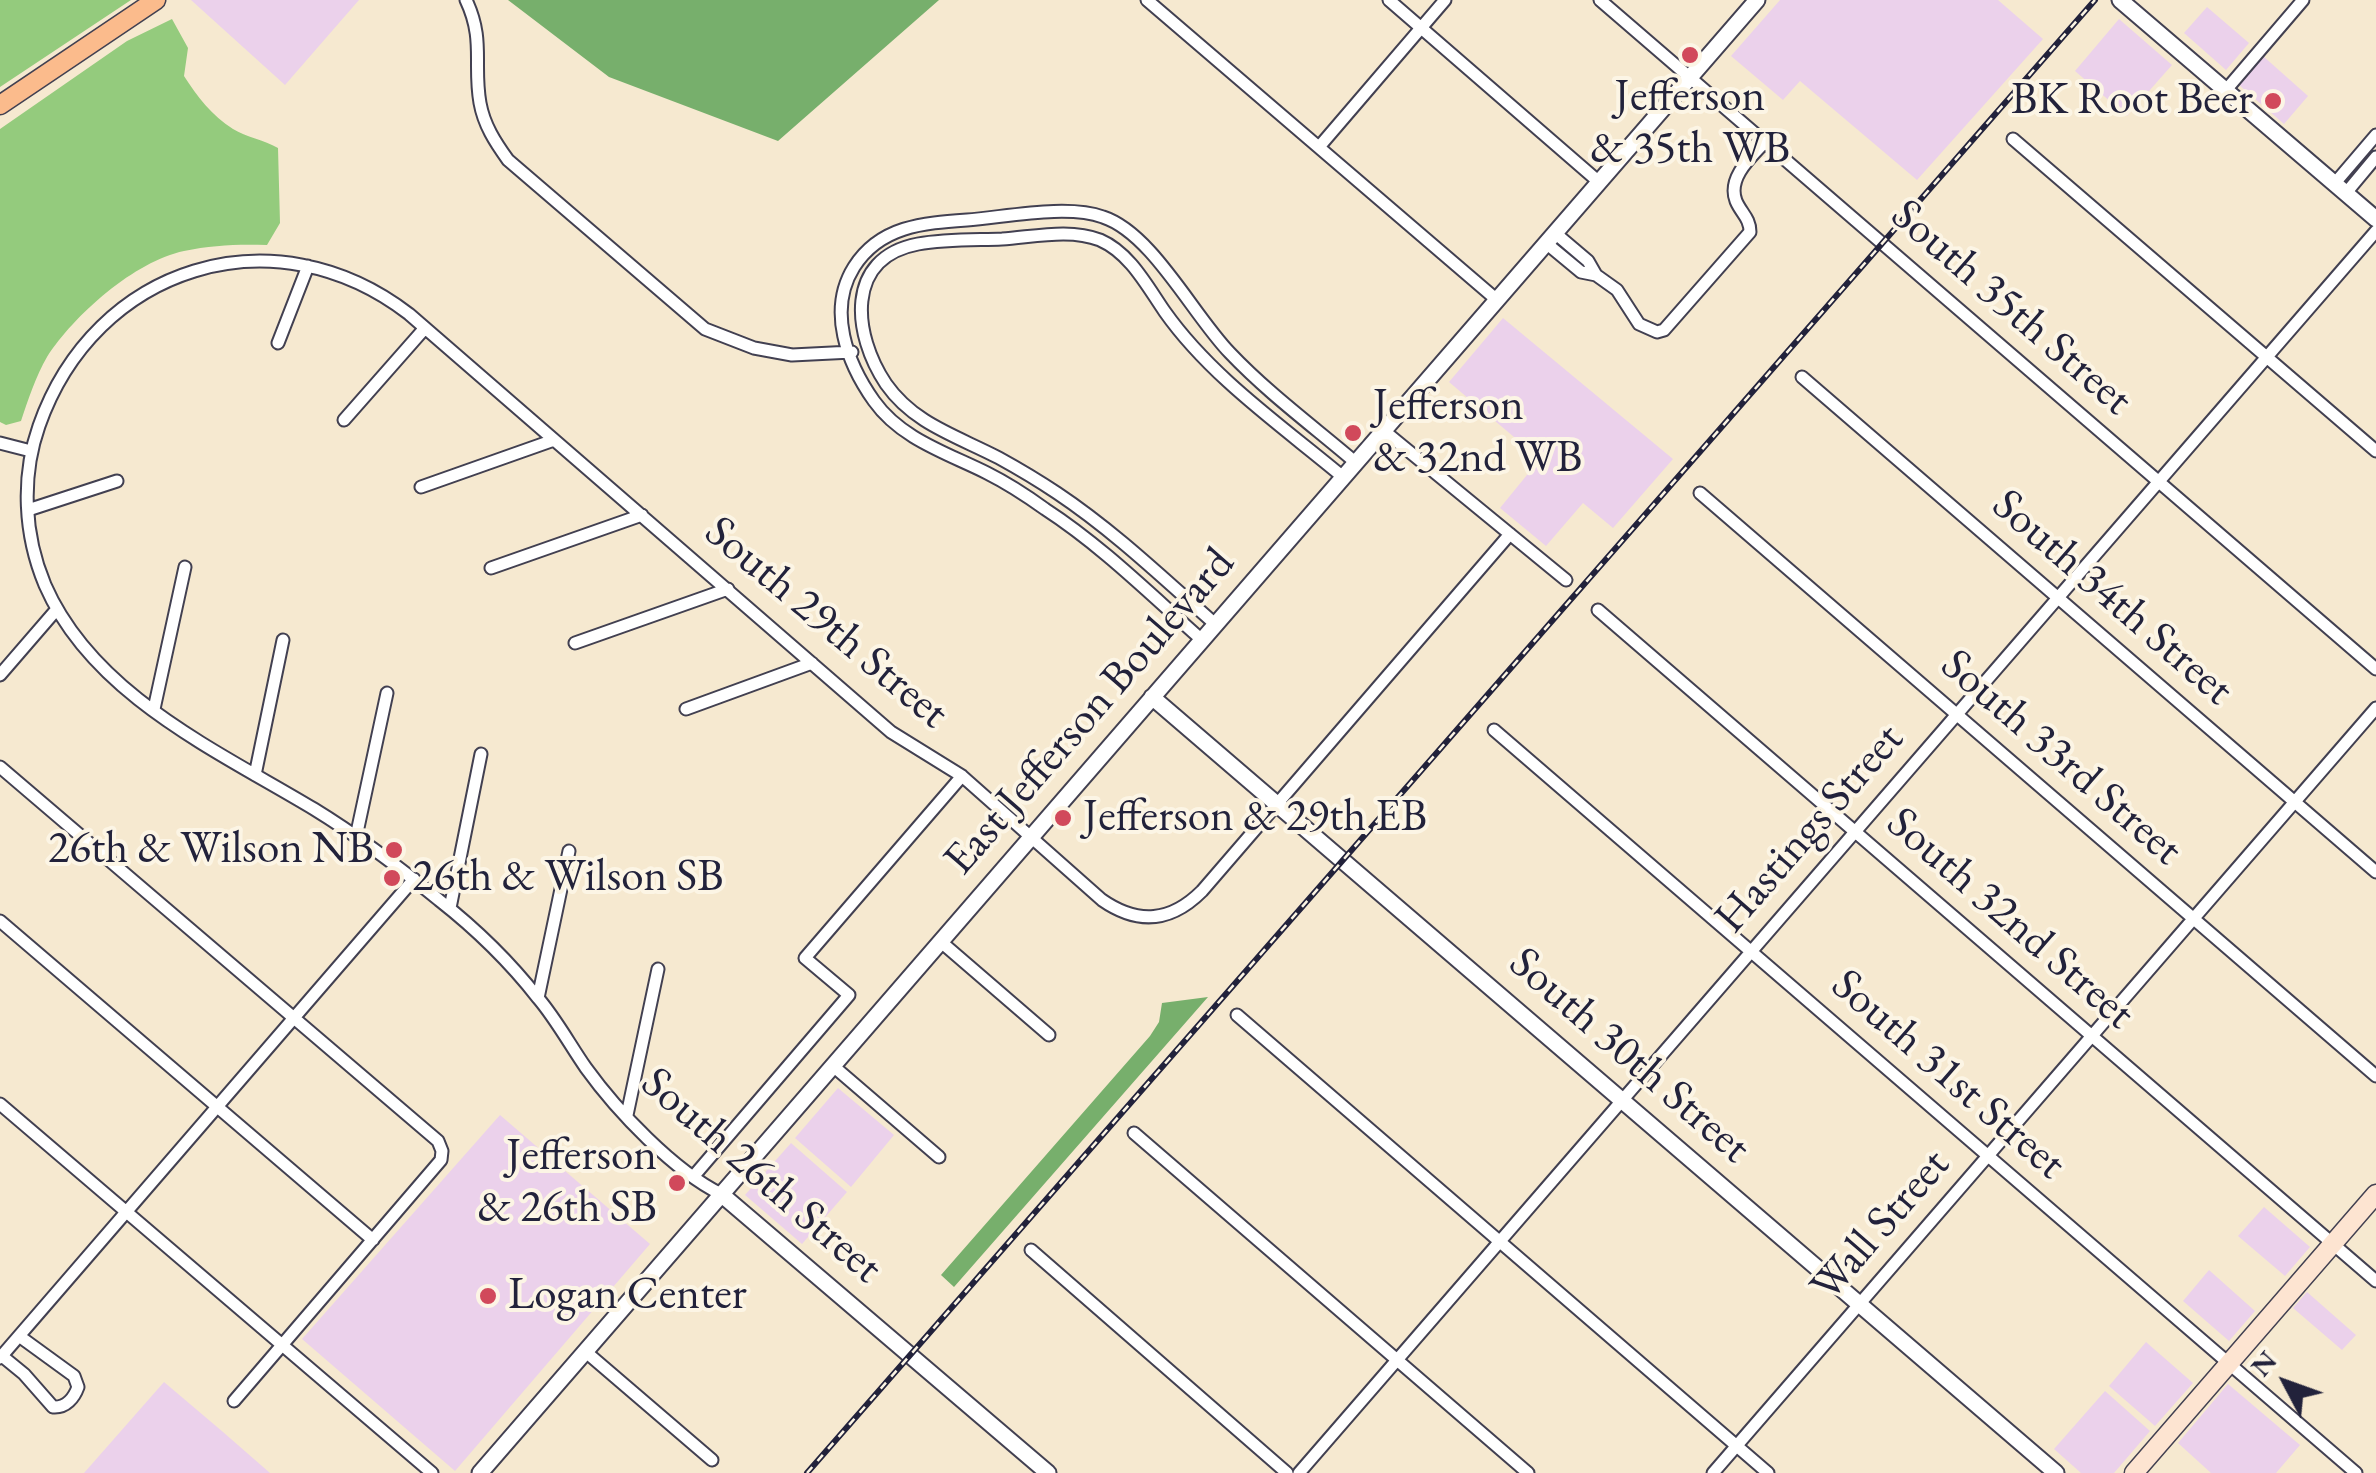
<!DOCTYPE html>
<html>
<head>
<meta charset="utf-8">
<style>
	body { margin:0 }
	#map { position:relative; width:2376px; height:1473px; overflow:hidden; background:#f6e9d0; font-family:"EB Garamond",serif }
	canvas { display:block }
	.north { position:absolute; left:2236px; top:1333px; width:100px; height:100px; -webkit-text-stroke:8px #fcf5e5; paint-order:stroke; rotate:311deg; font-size:28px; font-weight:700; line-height:40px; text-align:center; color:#22223b }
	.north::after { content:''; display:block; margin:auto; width:35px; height:45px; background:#22223b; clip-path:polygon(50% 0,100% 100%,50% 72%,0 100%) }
</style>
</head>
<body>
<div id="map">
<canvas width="2376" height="1473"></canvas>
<div class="north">N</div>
</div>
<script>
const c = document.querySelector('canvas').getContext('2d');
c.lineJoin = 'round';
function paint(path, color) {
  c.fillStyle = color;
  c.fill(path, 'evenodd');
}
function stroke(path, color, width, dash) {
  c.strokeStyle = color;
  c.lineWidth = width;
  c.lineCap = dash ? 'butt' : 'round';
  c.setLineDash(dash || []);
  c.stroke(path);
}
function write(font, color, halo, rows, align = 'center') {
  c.font = font + ' "EB Garamond",serif';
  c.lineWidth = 8;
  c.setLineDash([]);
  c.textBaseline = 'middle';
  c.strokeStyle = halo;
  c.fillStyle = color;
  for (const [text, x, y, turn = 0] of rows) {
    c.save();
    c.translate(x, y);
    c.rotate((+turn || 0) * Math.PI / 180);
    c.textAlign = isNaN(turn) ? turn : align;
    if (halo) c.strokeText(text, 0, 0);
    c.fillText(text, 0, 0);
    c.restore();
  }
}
paint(new Path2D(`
	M191,0H359L285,85Z
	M1780,0H1998L2043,39L1917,180L1800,81L1783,100L1731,56Z
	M2207,7L2249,43L2226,70L2184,33Z
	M2119,19L2172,65L2127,116L2075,71Z
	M2263,56L2308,96L2284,124L2239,85Z
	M1503,318L1673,459L1613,528L1583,503L1546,546L1500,508L1540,459L1449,382Z
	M838,1088L894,1135L851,1187L795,1138Z
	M500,1115L650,1244L455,1471L302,1339Z
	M791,1143L847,1192L802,1244L745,1195Z
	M2264,1207L2310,1247L2285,1276L2238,1236Z
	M2209,1270L2255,1311L2229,1341L2183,1301Z
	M2307,1292L2356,1335L2342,1350L2293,1308Z
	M2146,1342L2193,1383L2155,1426L2109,1386Z
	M164,1382L223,1432L270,1473H84Z
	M2228,1384L2300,1445L2276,1473H2211L2178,1443Z
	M2105,1391L2150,1431L2114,1473H2081L2054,1449Z`), '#ebd1eb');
paint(new Path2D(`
	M0,0H131L0,87Z
	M172,19L188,48L184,76C197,96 212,116 233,129C246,137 264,140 278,148L280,223L267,245C239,244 212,245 184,251C135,261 74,315 47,357C36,376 28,400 21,421L6,425L0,422V129L127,41Z`), '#94cb7d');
paint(new Path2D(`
	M508,0H939L778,141L609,77Z
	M1208,997L954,1287L941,1275L1150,1036L1159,1022L1162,1003Z`), '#77af6c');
const minor = new Path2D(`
	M466,0C485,40 473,64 480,103C484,125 495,142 508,160L705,329L754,348L792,355L852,352
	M1147,0L1497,300
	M1389,0L1599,182
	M1600,0L2376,669
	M2226,90L2303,0
	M2013,139L2376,451
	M1319,147L1445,0
	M2335,183L2376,135
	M2346,193L2376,157
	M1555,233L1588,261L1596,275L1617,290L1639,324L1657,332L1664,330L1750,232C1750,218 1741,213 1736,201C1727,178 1751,157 1765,142
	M1546,243L1581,272L1596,275
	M278,343L308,266
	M1802,377L2376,872
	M344,420L425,328
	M1383,430L1566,580
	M0,443L31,451
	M421,487L554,440
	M1700,493L2376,1076
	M28,510L117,481
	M491,568L642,515
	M1598,610L2376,1281
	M1215,624C1164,579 1114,531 1057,493C1039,481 1019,469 999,458C957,436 914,424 886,384C853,335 844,258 918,244C945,239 975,240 1002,239C1033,237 1070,228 1100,240C1130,253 1147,286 1165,312C1211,377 1282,426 1343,477
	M1202,640C1151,595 1102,546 1045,509C1027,496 1007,483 987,473C947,453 901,439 874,401C847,363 827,310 854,267C880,226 923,223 967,220C1006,217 1067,204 1103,217C1152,233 1193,315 1230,353C1268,393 1314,427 1355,462
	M575,643L728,589
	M0,675L57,609
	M154,709L185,567
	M686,709L812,663
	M1494,730L2356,1473
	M0,767L438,1141L442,1151L441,1160L234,1401
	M255,775L283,640
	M356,837L387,693
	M450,908L481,754
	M0,921L373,1240
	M940,941L1049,1035
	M538,998L569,851
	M1237,1015L1768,1473
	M832,1065L939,1157
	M0,1104L432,1473
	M627,1115L658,969
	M1134,1133L1528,1473
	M693,1177L849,995L805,958L962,776
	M721,1194C674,1171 617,1111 586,1068C570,1045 556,1019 538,998C509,961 476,929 439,900C399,867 358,836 314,809C216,750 93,695 45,585C24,535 21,477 39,426C95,266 274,210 409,314L891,732L962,776L1102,900C1138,925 1171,922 1202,891L1510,534
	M1031,1250L1287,1473
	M586,1352L712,1460
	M2,1356L24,1374L53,1407C66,1408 74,1398 78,1387L74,1376L19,1336
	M0,1358L414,879
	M1299,1473L2376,231
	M1713,1473L2376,708`);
const tertiary = new Path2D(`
	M2120,0L2376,219
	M1152,697L2056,1473
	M721,1194L1048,1473
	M480,1473L1757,0`);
const secondary = new Path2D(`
	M2134,1473L2376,1194`);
const primary = new Path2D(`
	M0,105L156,0`);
stroke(minor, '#424051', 15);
stroke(tertiary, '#424051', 19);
stroke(secondary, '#424051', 21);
stroke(primary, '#424051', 21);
stroke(minor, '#fff', 11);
stroke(tertiary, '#fff', 15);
stroke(secondary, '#fde4d1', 18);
stroke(primary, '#fbbb8c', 18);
const rail = new Path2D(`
	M807,1473L2095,0`);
stroke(rail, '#22223b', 6);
stroke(rail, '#fcf5e5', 2.5, [8]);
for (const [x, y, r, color] of [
	[1690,55,10,"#d1495b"],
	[2273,101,10,"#d1495b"],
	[1353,433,10,"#d1495b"],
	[1063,818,10,"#d1495b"],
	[394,850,10,"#d1495b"],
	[392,878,10,"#d1495b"],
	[677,1183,10,"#d1495b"],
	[488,1296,10,"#d1495b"]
]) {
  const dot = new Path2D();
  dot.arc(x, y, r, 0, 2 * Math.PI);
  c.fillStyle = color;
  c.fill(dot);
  stroke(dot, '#fcf5e5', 4);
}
write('45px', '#22223b', '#fcf5e5', [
	["Jefferson",1690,98,"center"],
	["& 35th WB",1690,150,"center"],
	["BK Root Beer",2253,101,"right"],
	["Jefferson",1373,407],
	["& 32nd WB",1373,459],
	["Jefferson & 29th EB",1083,818],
	["26th & Wilson NB",374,850,"right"],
	["26th & Wilson SB",412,878],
	["Jefferson",657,1157,"right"],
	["& 26th SB",657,1209,"right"],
	["Logan Center",508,1296]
], 'left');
write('45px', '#22223b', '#fcf5e5', [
	["South 35th Street",2011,308,41],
	["South 34th Street",2112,598,41],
	["South 29th Street",826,623,40],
	["East Jefferson Boulevard",1090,712,-49],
	["South 33rd Street",2061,758,41],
	["Hastings Street",1810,829,-49],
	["South 32nd Street",2010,919,41],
	["South 30th Street",1629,1056,41],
	["South 31st Street",1948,1075,41],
	["South 26th Street",761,1176,41],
	["Wall Street",1881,1226,-49]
]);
</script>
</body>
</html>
